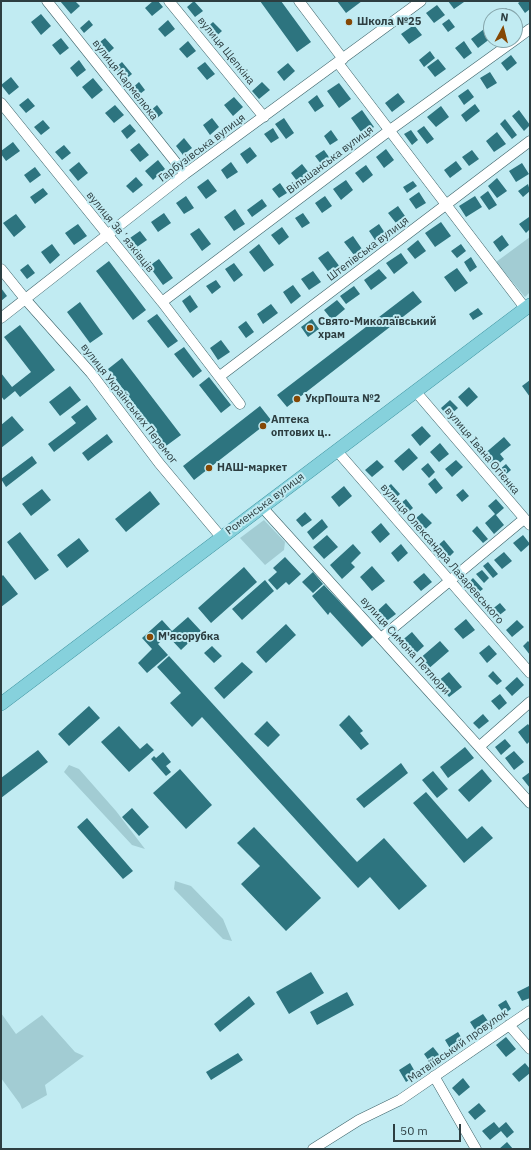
<!DOCTYPE html>
<html>
<head>
<meta charset="utf-8">
<style>
	body { margin:0 }
	#map { position:relative; width:531px; height:1150px; overflow:hidden; background:#c1ebf2; font-family:"IBM Plex Sans",sans-serif }
	canvas { display:block }
	.frame { position:absolute; inset:0; border:2px solid #2d3e41; pointer-events:none }
	.north { position:absolute; left:483px; top:8px; width:40px; height:40px; box-sizing:border-box; background:#c1ebf2; border:1px solid #86a6ab; border-radius:50%; rotate:7deg; font-size:11px; font-weight:700; line-height:16px; text-align:center; color:#2d3e41 }
	.north::after { content:''; display:block; margin:auto; width:14px; height:18px; background:#854805; clip-path:polygon(50% 0,100% 100%,50% 72%,0 100%) }
	.scale { position:absolute; left:393px; top:1124px; width:68px; height:18px; box-sizing:border-box; border:2px solid #2d3e41; border-top:0; padding-left:5px; font-size:12px; line-height:14px; white-space:nowrap; color:#2d3e41; -webkit-text-stroke:3px #c1ebf2; paint-order:stroke }
</style>
</head>
<body>
<div id="map">
<canvas width="531" height="1150"></canvas>
<div class="frame"></div>
<div class="north">N</div>
<div class="scale">50 m</div>
</div>
<script>
const c = document.querySelector('canvas').getContext('2d');
c.lineJoin = 'round';
function paint(path, color) {
  c.fillStyle = color;
  c.fill(path, 'evenodd');
}
function stroke(path, color, width, dash) {
  c.strokeStyle = color;
  c.lineWidth = width;
  c.lineCap = dash ? 'butt' : 'round';
  c.setLineDash(dash || []);
  c.stroke(path);
}
function write(font, color, halo, rows, align = 'center') {
  c.font = font + ' "IBM Plex Sans",sans-serif';
  c.lineWidth = 4;
  c.setLineDash([]);
  c.textBaseline = 'middle';
  c.strokeStyle = halo;
  c.fillStyle = color;
  for (const [text, x, y, turn = 0] of rows) {
    c.save();
    c.translate(x, y);
    c.rotate((+turn || 0) * Math.PI / 180);
    c.textAlign = isNaN(turn) ? turn : align;
    if (halo) c.strokeText(text, 0, 0);
    c.fillText(text, 0, 0);
    c.restore();
  }
}
paint(new Path2D(`
	M530,237V292L525,297L496,262Z
	M264,520L285,542L284,550L265,565L240,538Z
	M69,765L79,769L116,811L145,849L132,845L64,772Z
	M175,881L191,886L223,919L232,941L223,939L174,889Z
	M1,1013L16,1034L42,1015L75,1052L84,1056L45,1085L47,1095L22,1109L20,1104L1,1078Z`), '#a2ccd3');
paint(new Path2D(`
	M60,1H75L80,6L71,14Z
	M153,1H158L163,7L152,16L145,8Z
	M194,1L203,11L195,17L187,7Z
	M260,1H281L311,42L297,52Z
	M337,1H362L346,13Z
	M448,1H463L464,2L454,9Z
	M521,1H530V9L525,13L518,3Z
	M437,5L445,15L434,23L426,13Z
	M506,8L512,16H496Z
	M41,14L51,26L41,35L31,22Z
	M449,19L455,27L448,32L442,24Z
	M89,20L93,25L84,33L80,28Z
	M168,20L175,29L165,37L158,29Z
	M213,22L222,31L213,39L205,29Z
	M414,25L422,35L409,44L401,34Z
	M488,26L491,30V38L478,48L471,39Z
	M61,38L69,48L60,55L52,45Z
	M105,38L114,48L105,56L96,45Z
	M188,41L196,51L187,58L179,49Z
	M464,41L472,53L464,59L455,48Z
	M430,51L435,58L424,67L419,60Z
	M511,55L517,63L507,71L501,63Z
	M438,59L446,69L435,77L427,67Z
	M79,60L86,70L77,77L70,68Z
	M122,62L132,74L125,80L115,68Z
	M205,62L215,74L207,80L197,68Z
	M288,63L295,71L284,81L277,72Z
	M490,72L497,83L487,89L480,78Z
	M11,77L19,87L9,95L1,85Z
	M93,78L103,90L92,99L82,87Z
	M139,82L145,90L136,97L130,90Z
	M262,82L270,90L259,99L252,91Z
	M339,83L351,99L339,108L327,91Z
	M468,89L474,97L464,105L458,96Z
	M398,93L405,102L392,112L385,103Z
	M317,95L324,106L315,112L308,102Z
	M234,97L243,107L233,116L224,105Z
	M28,98L35,106L26,113L19,105Z
	M475,104L480,111L466,122L461,115Z
	M115,105L124,115L114,123L105,113Z
	M157,105L163,113L156,119L149,112Z
	M441,106L449,117L436,127L427,117Z
	M362,110L374,127L363,135L351,118Z
	M519,110L530,125L524,131L512,116Z
	M212,118L219,127L210,135L203,125Z
	M284,118L294,133L286,139L275,124Z
	M505,119L517,135L512,139L500,124Z
	M43,120L50,128L41,135L34,127Z
	M130,124L136,131L127,139L121,131Z
	M424,126L434,139L427,144L417,131Z
	M273,128L279,138L271,143L264,134Z
	M331,130L338,140L330,145L324,136Z
	M411,130L418,140L412,145L404,134Z
	M497,132L506,144L494,152L486,141Z
	M184,138L192,148L183,155L176,146Z
	M13,142L20,151L6,161L1,154V151Z
	M139,143L149,155L140,162L130,150Z
	M64,145L71,153L62,160L55,152Z
	M250,147L257,156L247,164L240,154Z
	M386,149L394,160L384,168L376,157Z
	M324,150L329,157L321,164L315,156Z
	M472,150L479,159L469,166L462,157Z
	M158,160L165,169L153,180L145,171Z
	M456,161L462,169L450,178L444,170Z
	M79,162L88,173L78,181L69,170Z
	M231,162L238,172L227,179L221,170Z
	M522,163L529,174L516,182L509,171Z
	M302,164L309,173L297,181L291,173Z
	M366,165L373,175L363,183L355,173Z
	M35,167L41,175L30,183L24,175Z
	M136,177L143,185L133,193L126,186Z
	M497,178L507,191L497,198L488,186Z
	M208,179L217,191L206,199L197,187Z
	M346,180L353,190L341,200L333,189Z
	M413,181L417,186L407,193L403,187Z
	M280,183L287,193L279,198L272,189Z
	M528,184L530,191L523,197L518,191Z
	M43,188L48,194L35,204L30,197Z
	M488,191L497,205L489,210L480,197Z
	M419,192L426,203L416,209L409,199Z
	M186,196L194,208L184,214L176,203Z
	M325,196L332,206L322,213L315,203Z
	M475,196L482,207L466,217L459,206Z
	M262,199L267,206L252,217L247,210Z
	M398,206L405,216L396,223L388,213Z
	M235,209L245,224L234,231L224,217Z
	M164,213L171,223L158,232L151,222Z
	M303,213L310,223L302,228L295,218Z
	M16,214L26,227L14,237L3,223Z
	M529,217L530,229L526,233L519,224Z
	M441,222L451,236L435,247L425,233Z
	M78,224L87,236L74,245L65,233Z
	M379,224L385,233L375,240L369,231Z
	M282,227L289,237L279,245L271,235Z
	M199,228L211,244L202,251L190,234Z
	M140,231L147,240L134,249L127,240Z
	M502,235L509,245L500,252L493,242Z
	M353,236L362,249L354,255L344,242Z
	M418,240L426,251L415,259L407,249Z
	M52,244L60,255L50,264L41,252Z
	M259,244L274,265L264,272L249,252Z
	M461,244L466,251L457,258L451,251Z
	M328,251L340,267L330,274L318,258Z
	M401,253L408,263L394,274L386,263Z
	M471,257L477,267L470,272L464,262Z
	M159,259L173,278L163,285L149,266Z
	M109,261L146,310L133,320L96,271Z
	M234,263L243,275L234,282L225,269Z
	M28,264L35,273L27,279L20,270Z
	M457,268L468,283L455,292L444,277Z
	M379,269L387,278L371,290L364,280Z
	M313,271L321,282L309,290L301,279Z
	M216,280L221,287L212,294L206,286Z
	M293,285L301,296L291,304L283,292Z
	M354,286L360,294L346,304L340,296Z
	M1,288L7,296L1,301Z
	M413,291L422,302L287,407L277,395Z
	M190,295L198,307L190,313L182,301Z
	M337,300L345,309L332,320L324,310Z
	M80,302L103,334L90,343L67,312Z
	M271,304L278,313L263,324L257,314Z
	M478,308L483,314L473,320L469,314Z
	M157,314L178,341L168,348L147,321Z
	M312,319L319,329L308,337L301,327Z
	M246,321L254,332L246,338L238,327Z
	M20,325L55,370L20,397L15,391L4,400L1,396V373L12,387L31,372L4,337Z
	M221,340L230,352L218,360L210,348Z
	M184,347L202,371L193,378L174,354Z
	M122,358L181,435L166,446L108,369Z
	M209,377L231,405L221,413L199,385Z
	M530,380V397L522,386Z
	M70,386L81,400L60,416L49,402Z
	M469,387L478,397L467,407L458,397Z
	M450,400L458,408L448,417L441,408Z
	M87,405L97,419L54,452L48,444L76,423L71,417Z
	M260,406L271,420L194,480L183,466Z
	M12,416L24,430L1,448V425Z
	M422,426L431,436L420,446L411,435Z
	M107,434L113,442L88,461L82,453Z
	M504,437L511,445L500,454L504,459L494,468L483,455Z
	M440,443L449,454L439,462L430,452Z
	M409,448L418,458L403,471L394,461Z
	M32,456L37,463L6,487L1,479Z
	M377,460L384,467L372,477L365,470Z
	M456,460L463,467L452,477L445,469Z
	M428,463L435,472L429,478L421,469Z
	M506,464L511,470L503,477L498,471Z
	M435,478L443,488L436,494L428,484Z
	M391,484L400,494L391,502L382,492Z
	M344,486L352,496L339,507L331,497Z
	M42,489L51,500L31,516L22,504Z
	M463,489L469,496L462,502L456,495Z
	M150,491L160,504L126,532L115,519Z
	M406,499L413,508L404,516L396,507Z
	M496,499L504,508L496,515L504,525L494,534L485,523L495,514L488,506Z
	M305,512L312,520L302,527L296,520Z
	M422,513L432,523L420,534L410,523Z
	M322,519L328,527L313,540L307,532Z
	M381,523L390,534L380,543L371,532Z
	M477,526L488,539L483,543L472,531Z
	M20,532L49,570L35,580L7,542Z
	M327,535L338,547L324,559L313,547Z
	M523,535L530,544L521,552L513,543Z
	M79,538L89,551L67,568L57,555Z
	M444,540L454,552L445,561L434,549Z
	M353,544L361,553L351,563L355,567L342,579L330,565Z
	M401,544L408,553L398,562L391,553Z
	M504,552L512,561L502,569L494,560Z
	M285,557L301,574L289,585L286,582L277,590L268,580L277,572L273,568Z
	M488,562L498,574L493,578L483,566Z
	M372,566L385,581L372,591L360,577Z
	M244,567L257,582L211,623L198,608Z
	M482,570L489,578L484,583L476,574Z
	M313,572L323,584L313,593L302,582Z
	M424,573L432,582L421,591L413,582Z
	M3,575L18,594L1,607V577Z
	M473,578L483,589L475,595L466,585Z
	M265,580L274,591L242,620L232,609Z
	M324,585L373,637L362,647L330,612L328,615L312,596Z
	M386,603L396,614L384,623L375,613Z
	M500,603L506,610L497,617L491,610Z
	M188,617L201,631L181,650L167,635L158,644L168,655L147,673L138,663L152,649L142,638L162,620L172,631Z
	M466,619L475,630L463,639L454,629Z
	M517,620L524,627L512,637L506,630Z
	M286,624L296,635L266,663L256,652Z
	M412,632L424,646L413,656L400,642Z
	M440,641L449,651L427,670L418,660Z
	M528,641L530,643V655L523,646Z
	M489,645L497,654L487,663L479,653Z
	M212,646L222,656L214,663L204,653Z
	M169,656L357,862L384,838L427,886L399,910L370,877L358,888L202,717L192,727L170,703L181,693L157,667Z
	M242,662L253,672L224,699L214,688Z
	M493,671L502,681L497,685L488,676Z
	M449,672L462,687L449,697L437,682Z
	M517,677L524,685L512,696L505,688Z
	M500,694L507,703L499,710L491,701Z
	M89,706L100,718L69,746L58,734Z
	M483,714L489,721L479,729L473,723Z
	M349,715L363,731L360,733L369,744L361,750L339,725Z
	M267,721L280,735L268,747L254,734Z
	M528,724L530,727V741L527,744L518,732Z
	M119,726L140,749L147,743L154,750L129,772L101,742Z
	M505,739L511,746L501,755L495,747Z
	M465,747L474,758L448,778L440,767Z
	M38,750L48,762L1,798V778Z
	M514,751L524,762L514,770L505,758Z
	M163,752L171,762L166,766L171,772L166,776L151,759L154,756L156,758Z
	M401,763L408,773L364,808L356,799Z
	M180,769L212,805L186,829L153,793Z
	M482,769L492,781L469,802L458,790Z
	M433,771L448,789L437,798L422,780Z
	M530,772V788L522,778Z
	M426,792L467,839L482,826L493,838L464,863L413,803Z
	M132,808L149,827L139,836L122,817Z
	M87,818L133,871L123,879L77,827Z
	M254,827L321,898L286,931L241,884L260,866L237,843Z
	M311,972L324,993L289,1014L276,992Z
	M529,986L530,998L522,1001L517,992Z
	M347,992L354,1005L317,1025L310,1012Z
	M249,996L255,1004L220,1032L214,1024Z
	M506,1000L511,1009L504,1014L498,1005Z
	M483,1014L490,1024L477,1033L470,1022Z
	M458,1032L464,1042L451,1050L445,1040Z
	M506,1037L516,1049L506,1057L496,1045Z
	M433,1047L441,1057L431,1064L424,1054Z
	M238,1053L243,1060L211,1080L206,1072Z
	M410,1063L417,1075L406,1082L399,1070Z
	M525,1063L530,1069V1073L519,1082L512,1074Z
	M463,1078L470,1087L459,1096L452,1088Z
	M479,1103L486,1111L475,1120L468,1112Z
	M494,1122L499,1128L506,1122L514,1132L507,1138L501,1131L490,1140L482,1131Z
	M507,1142L513,1149H499Z`), '#2d747f');
const minor = new Path2D(`
	M47,1L185,174
	M169,1L264,117
	M299,1L343,59
	M515,40L530,29
	M338,63L525,308
	M1,103L162,302L240,404
	M1,269L26,300L91,373L159,463L221,537
	M162,302L390,130L515,40
	M1,318L185,174L421,1
	M220,376L530,141
	M416,392L530,525
	M337,451L530,673
	M262,507L530,803
	M381,638L524,519
	M480,746L530,702
	M509,1025L530,1049
	M434,1076L476,1149
	M313,1149L359,1120L400,1100L530,1011`);
const major = new Path2D(`
	M1,704L530,305`);
stroke(minor, '#3c6268', 11);
stroke(major, '#338996', 14);
stroke(minor, '#fff', 10);
stroke(major, '#86d1dc', 13);
for (const [x, y, r, color] of [
	[349,22,4,"#854805"],
	[310,328,4,"#854805"],
	[297,399,4,"#854805"],
	[263,426,4,"#854805"],
	[209,468,4,"#854805"],
	[150,637,4,"#854805"]
]) {
  const dot = new Path2D();
  dot.arc(x, y, r, 0, 2 * Math.PI);
  c.fillStyle = color;
  c.fill(dot);
  stroke(dot, '#c1ebf2', 1.5);
}
write('bold 11px', '#2d3e41', '#c1ebf2', [
	["Школа №25",357,22],
	["Свято-Миколаївський",318,322],
	["храм",318,335],
	["УкрПошта №2",305,399],
	["Аптека",271,420],
	["оптових ц..",271,433],
	["НАШ-маркет",217,468],
	["М'ясорубка",158,637]
], 'left');
write('11px', '#2d3e41', '#c1ebf2', [
	["вулиця Щепкіна",226,51,51],
	["вулиця Кармелюка",125,80,52],
	["Гарбузівська вулиця",202,148,-37],
	["Вільшанська вулиця",330,160,-37],
	["вулиця Звʼязківців",120,232,51],
	["Штепівська вулиця",368,249,-37],
	["вулиця Українських Перемог",129,404,52],
	["вулиця Івана Огієнка",482,451,50],
	["Роменська вулиця",265,504,-37],
	["вулиця Олександра Лазаревського",442,554,49],
	["вулиця Симона Петлюри",405,646,48],
	["Матвіївський провулок",458,1046,-35]
]);
</script>
</body>
</html>
